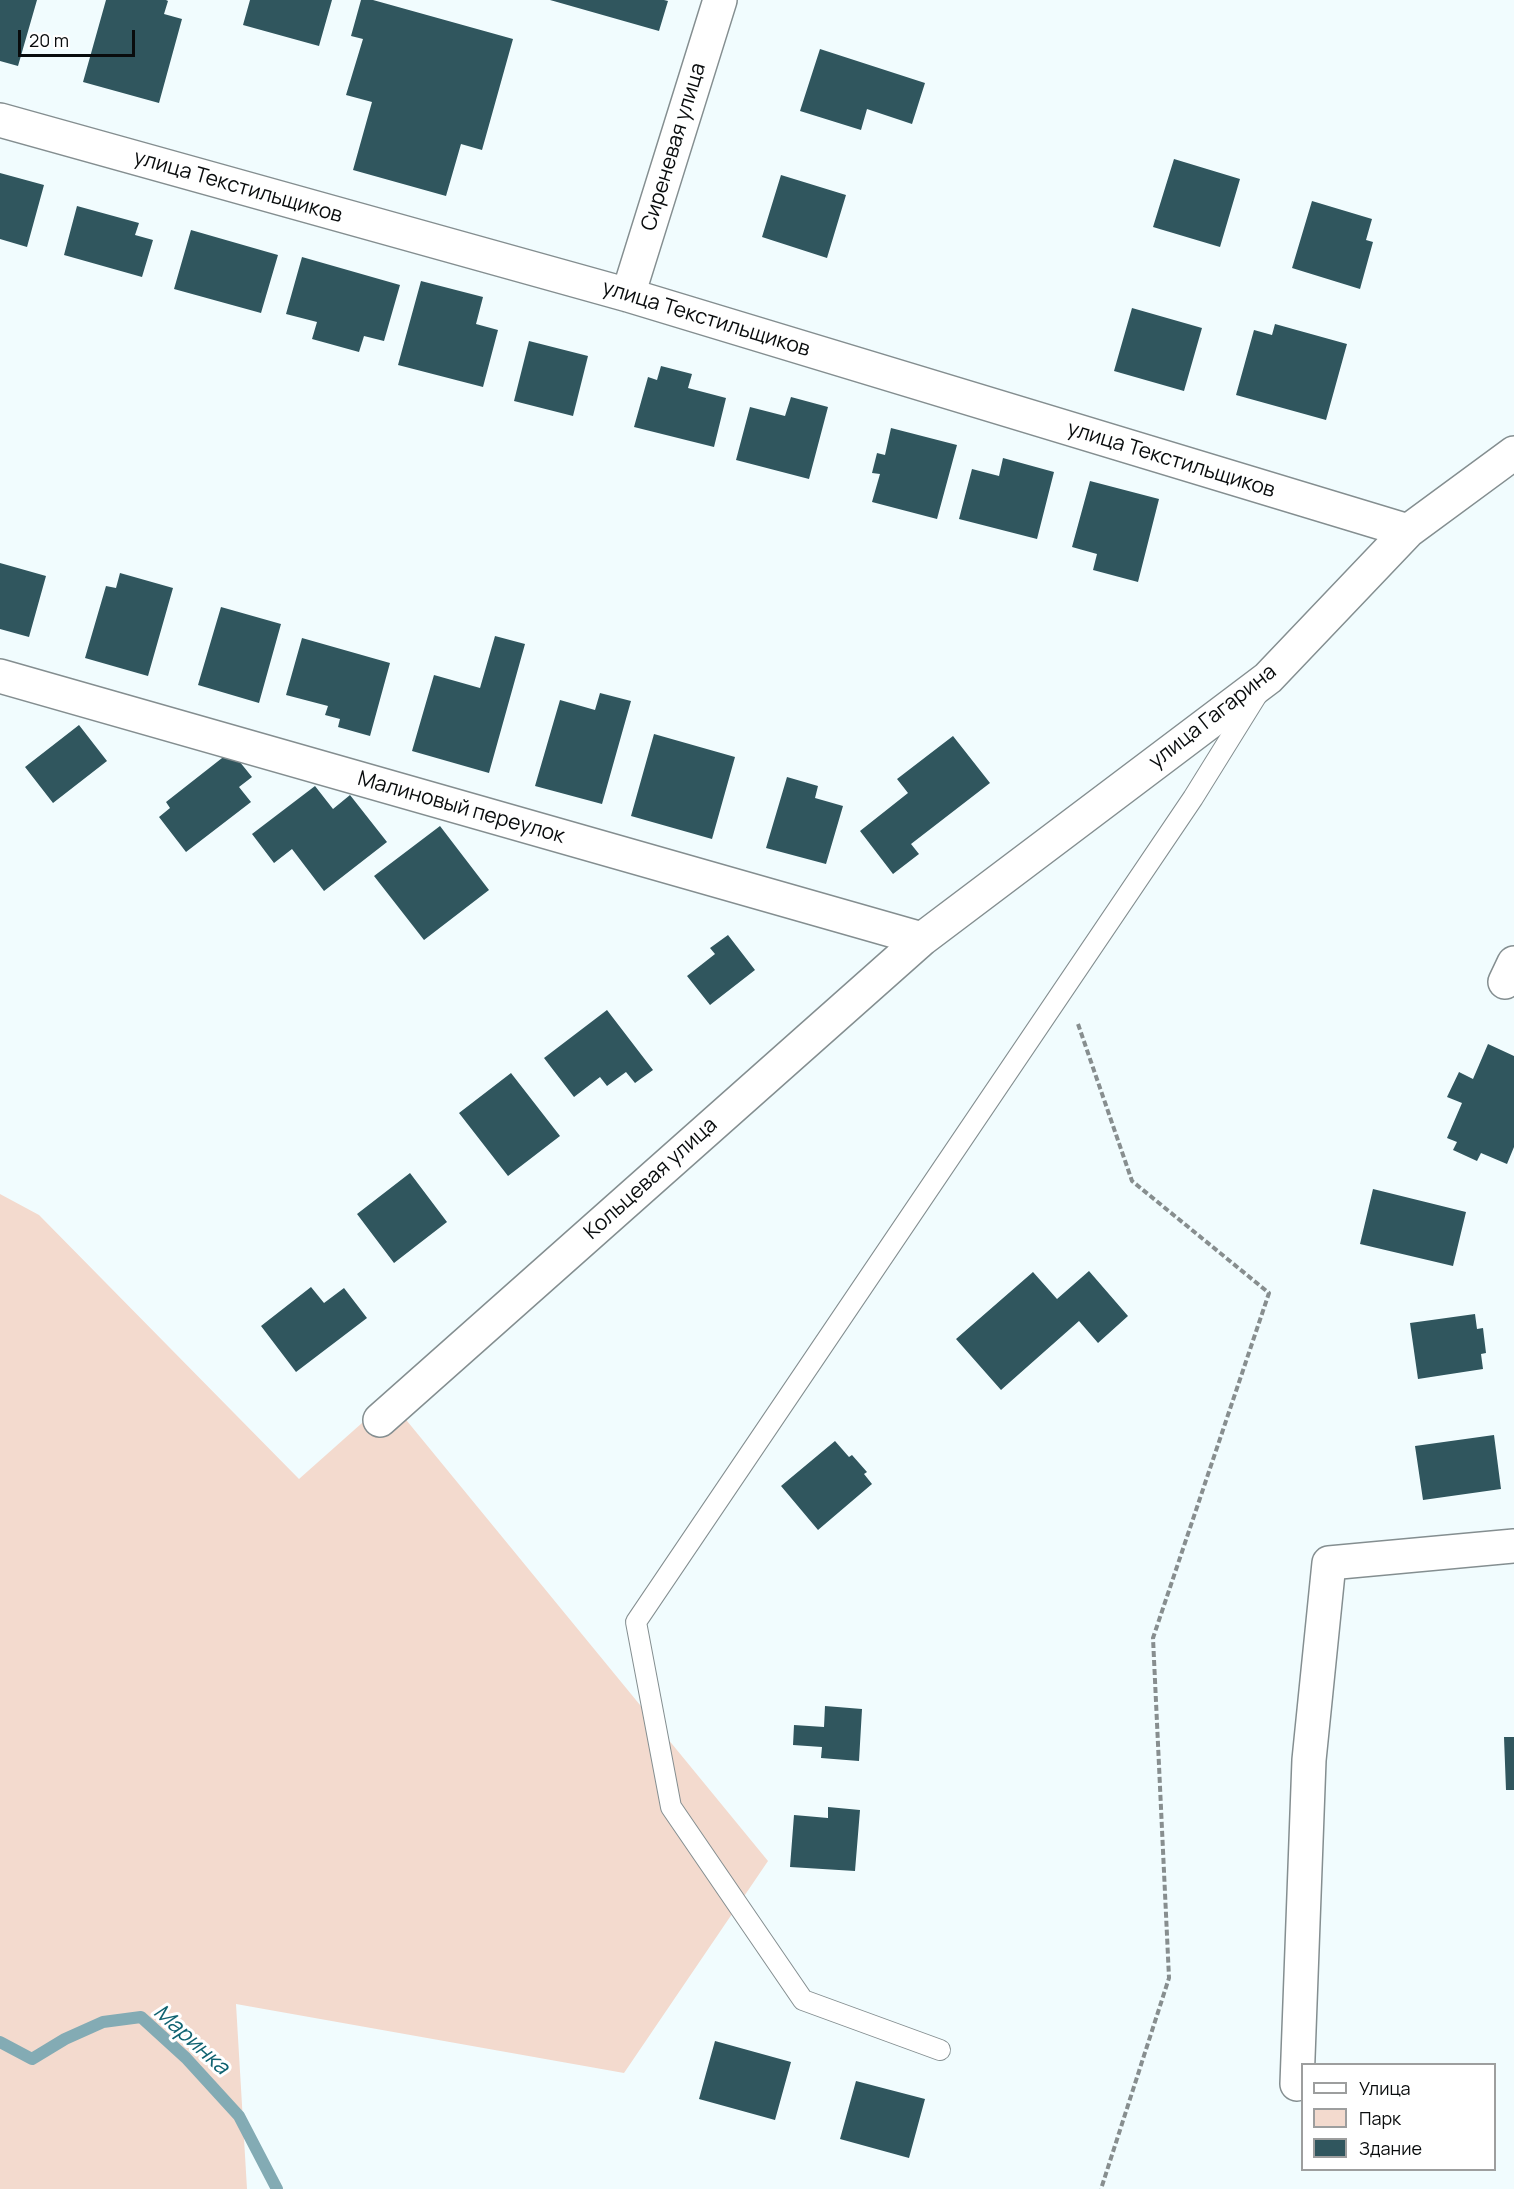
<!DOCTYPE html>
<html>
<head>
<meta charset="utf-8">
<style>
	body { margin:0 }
	#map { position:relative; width:1514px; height:2189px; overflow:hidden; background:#f1fcfe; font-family:Manrope,sans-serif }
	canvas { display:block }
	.legend { position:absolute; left:1301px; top:2063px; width:195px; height:108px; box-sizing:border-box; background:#fff; border:2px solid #9d9e9e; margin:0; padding:8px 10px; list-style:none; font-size:18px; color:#090c0d }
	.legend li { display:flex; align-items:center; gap:12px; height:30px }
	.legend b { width:30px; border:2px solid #9d9e9e }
	.scale { position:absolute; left:18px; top:30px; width:117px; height:27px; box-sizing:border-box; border:3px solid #090c0d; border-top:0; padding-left:8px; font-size:18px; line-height:21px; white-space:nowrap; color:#090c0d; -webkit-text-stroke:4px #fff; paint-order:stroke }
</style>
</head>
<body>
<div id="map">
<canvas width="1514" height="2189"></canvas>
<ul class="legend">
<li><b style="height:8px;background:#fff"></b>Улица</li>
<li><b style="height:16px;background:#f3dace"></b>Парк</li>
<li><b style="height:16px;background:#30565e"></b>Здание</li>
</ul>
<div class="scale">20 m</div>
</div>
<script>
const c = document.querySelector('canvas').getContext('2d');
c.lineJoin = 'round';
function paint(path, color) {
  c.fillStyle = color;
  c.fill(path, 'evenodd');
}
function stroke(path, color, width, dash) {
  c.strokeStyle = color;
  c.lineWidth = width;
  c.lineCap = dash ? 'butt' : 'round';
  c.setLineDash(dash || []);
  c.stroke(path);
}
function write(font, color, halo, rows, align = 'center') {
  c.font = font + ' Manrope,sans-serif';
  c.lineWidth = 6;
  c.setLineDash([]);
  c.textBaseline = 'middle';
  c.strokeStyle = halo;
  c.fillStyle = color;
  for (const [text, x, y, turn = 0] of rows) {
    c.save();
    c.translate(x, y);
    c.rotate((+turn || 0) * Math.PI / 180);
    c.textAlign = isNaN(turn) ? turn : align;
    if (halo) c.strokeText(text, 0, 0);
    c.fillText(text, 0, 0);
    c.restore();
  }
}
paint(new Path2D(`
	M0,1194L39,1215L299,1479L389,1399L768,1861L624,2073L236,2004L247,2189H0Z`), '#f3dace');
stroke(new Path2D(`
	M0,2042L32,2059L65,2039L103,2022L141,2017L186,2058L239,2116L277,2189`), '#83abb4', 12);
paint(new Path2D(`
	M0,0H37L18,66L0,61Z
	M106,0H166L168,1L164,14L182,19L159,103L83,82Z
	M250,0H332L319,46L243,25Z
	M361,0H373L513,39L482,150L461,144L446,196L353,170L372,102L346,95L363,39L351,36Z
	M550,0H664L668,1L659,31Z
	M820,49L925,83L912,124L867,109L861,130L800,111Z
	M1174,159L1240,179L1220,247L1153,227Z
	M0,173L44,185L27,247L0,239Z
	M781,175L846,195L827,258L762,237Z
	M1312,201L1372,219L1366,240L1373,242L1360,289L1292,268Z
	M77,206L139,223L135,235L153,240L142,277L64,255Z
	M191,230L278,255L261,313L174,289Z
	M302,257L400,285L384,341L364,336L359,352L312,339L317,322L286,314Z
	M421,281L483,297L476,324L498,330L483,387L398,365Z
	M1132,308L1202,328L1184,391L1114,371Z
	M1275,324L1347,344L1326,420L1236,395L1254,330L1272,335Z
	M529,341L588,356L573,416L514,401Z
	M661,366L692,374L688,388L726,398L714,447L634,427L648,377L657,380Z
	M791,397L828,407L809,479L736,460L750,407L785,416Z
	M891,428L957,445L937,519L872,502L880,474L872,473L877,453L885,455Z
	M1003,458L1054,472L1037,539L959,519L972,469L999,476Z
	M1090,481L1159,499L1138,582L1093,570L1097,554L1072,547Z
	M0,563L46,576L29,637L0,629Z
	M120,573L173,588L148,676L85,658L106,586L116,588Z
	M221,607L281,624L259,703L198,685Z
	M495,636L525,644L489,773L412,751L434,675L480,688Z
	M302,638L390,663L370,736L338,727L340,719L325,715L328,706L286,695Z
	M600,693L631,701L602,804L535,786L560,700L595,710Z
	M79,725L107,761L53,803L25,767Z
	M654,734L735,757L712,839L631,816Z
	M953,736L990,783L911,844L919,854L893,874L860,831L908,793L897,779Z
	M231,751L252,777L239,787L251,802L186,852L159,817L170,808L166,802Z
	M787,777L818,786L815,798L843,806L826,864L766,848Z
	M315,786L333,809L350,795L387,842L324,891L292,849L274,863L252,834Z
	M440,826L489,890L424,940L374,876Z
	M728,935L755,970L710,1005L687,976L715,954L710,948Z
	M607,1010L653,1070L635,1083L626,1072L607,1086L600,1077L574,1097L544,1058Z
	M1488,1044L1514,1056V1147L1507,1164L1481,1153L1477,1161L1453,1150L1457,1142L1447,1138L1462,1103L1447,1097L1459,1072L1473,1079Z
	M511,1073L560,1136L508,1176L459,1113Z
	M410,1173L447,1222L394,1263L357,1214Z
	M1373,1189L1466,1212L1453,1266L1360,1244Z
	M1089,1271L1128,1316L1098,1343L1079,1321L1001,1390L956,1339L1033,1272L1057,1299Z
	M311,1287L324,1303L344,1288L367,1318L296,1372L261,1326Z
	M1475,1314L1477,1329L1483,1328L1486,1353L1481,1354L1483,1369L1418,1379L1410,1323Z
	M1494,1435L1501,1489L1423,1500L1415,1446Z
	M835,1441L849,1457L852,1455L867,1472L864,1474L872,1484L818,1530L781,1486Z
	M825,1706L862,1709L859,1761L821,1758L822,1747L793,1745L794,1725L824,1727Z
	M1504,1737H1514V1790H1506Z
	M828,1807L860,1810L855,1871L790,1867L794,1815L828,1818Z
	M715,2041L791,2062L775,2120L699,2099Z
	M856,2081L925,2099L909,2158L840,2139Z`), '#30565e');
const lane = new Path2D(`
	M940,2050L803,2000L671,1807L636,1622L1193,798L1257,695`);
const street = new Path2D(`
	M0,120L628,295L1408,531
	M628,295L720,0
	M0,676L922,939
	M1505,982L1514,963
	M380,1420L922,939L1268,678L1408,531L1514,453
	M1297,2084L1309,1760L1329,1563L1514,1546`);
stroke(lane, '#848e90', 22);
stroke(street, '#848e90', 36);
stroke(new Path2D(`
	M1078,1024L1132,1181L1269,1293L1153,1638L1169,1978L1101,2189`), '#878e8f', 4, [6, 3]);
stroke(lane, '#fff', 20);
stroke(street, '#fff', 33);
write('21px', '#090c0d', '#fff', [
	["Сиреневая улица",674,147,-73],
	["улица Текстильщиков",238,187,16],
	["улица Текстильщиков",706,319,17],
	["улица Текстильщиков",1171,460,17],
	["улица Гагарина",1213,717,-38],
	["Малиновый переулок",461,808,16],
	["Кольцевая улица",651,1179,-42]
]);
write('italic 22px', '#0f6270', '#fff', [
	["Маринка",191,2040,42]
]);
</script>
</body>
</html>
